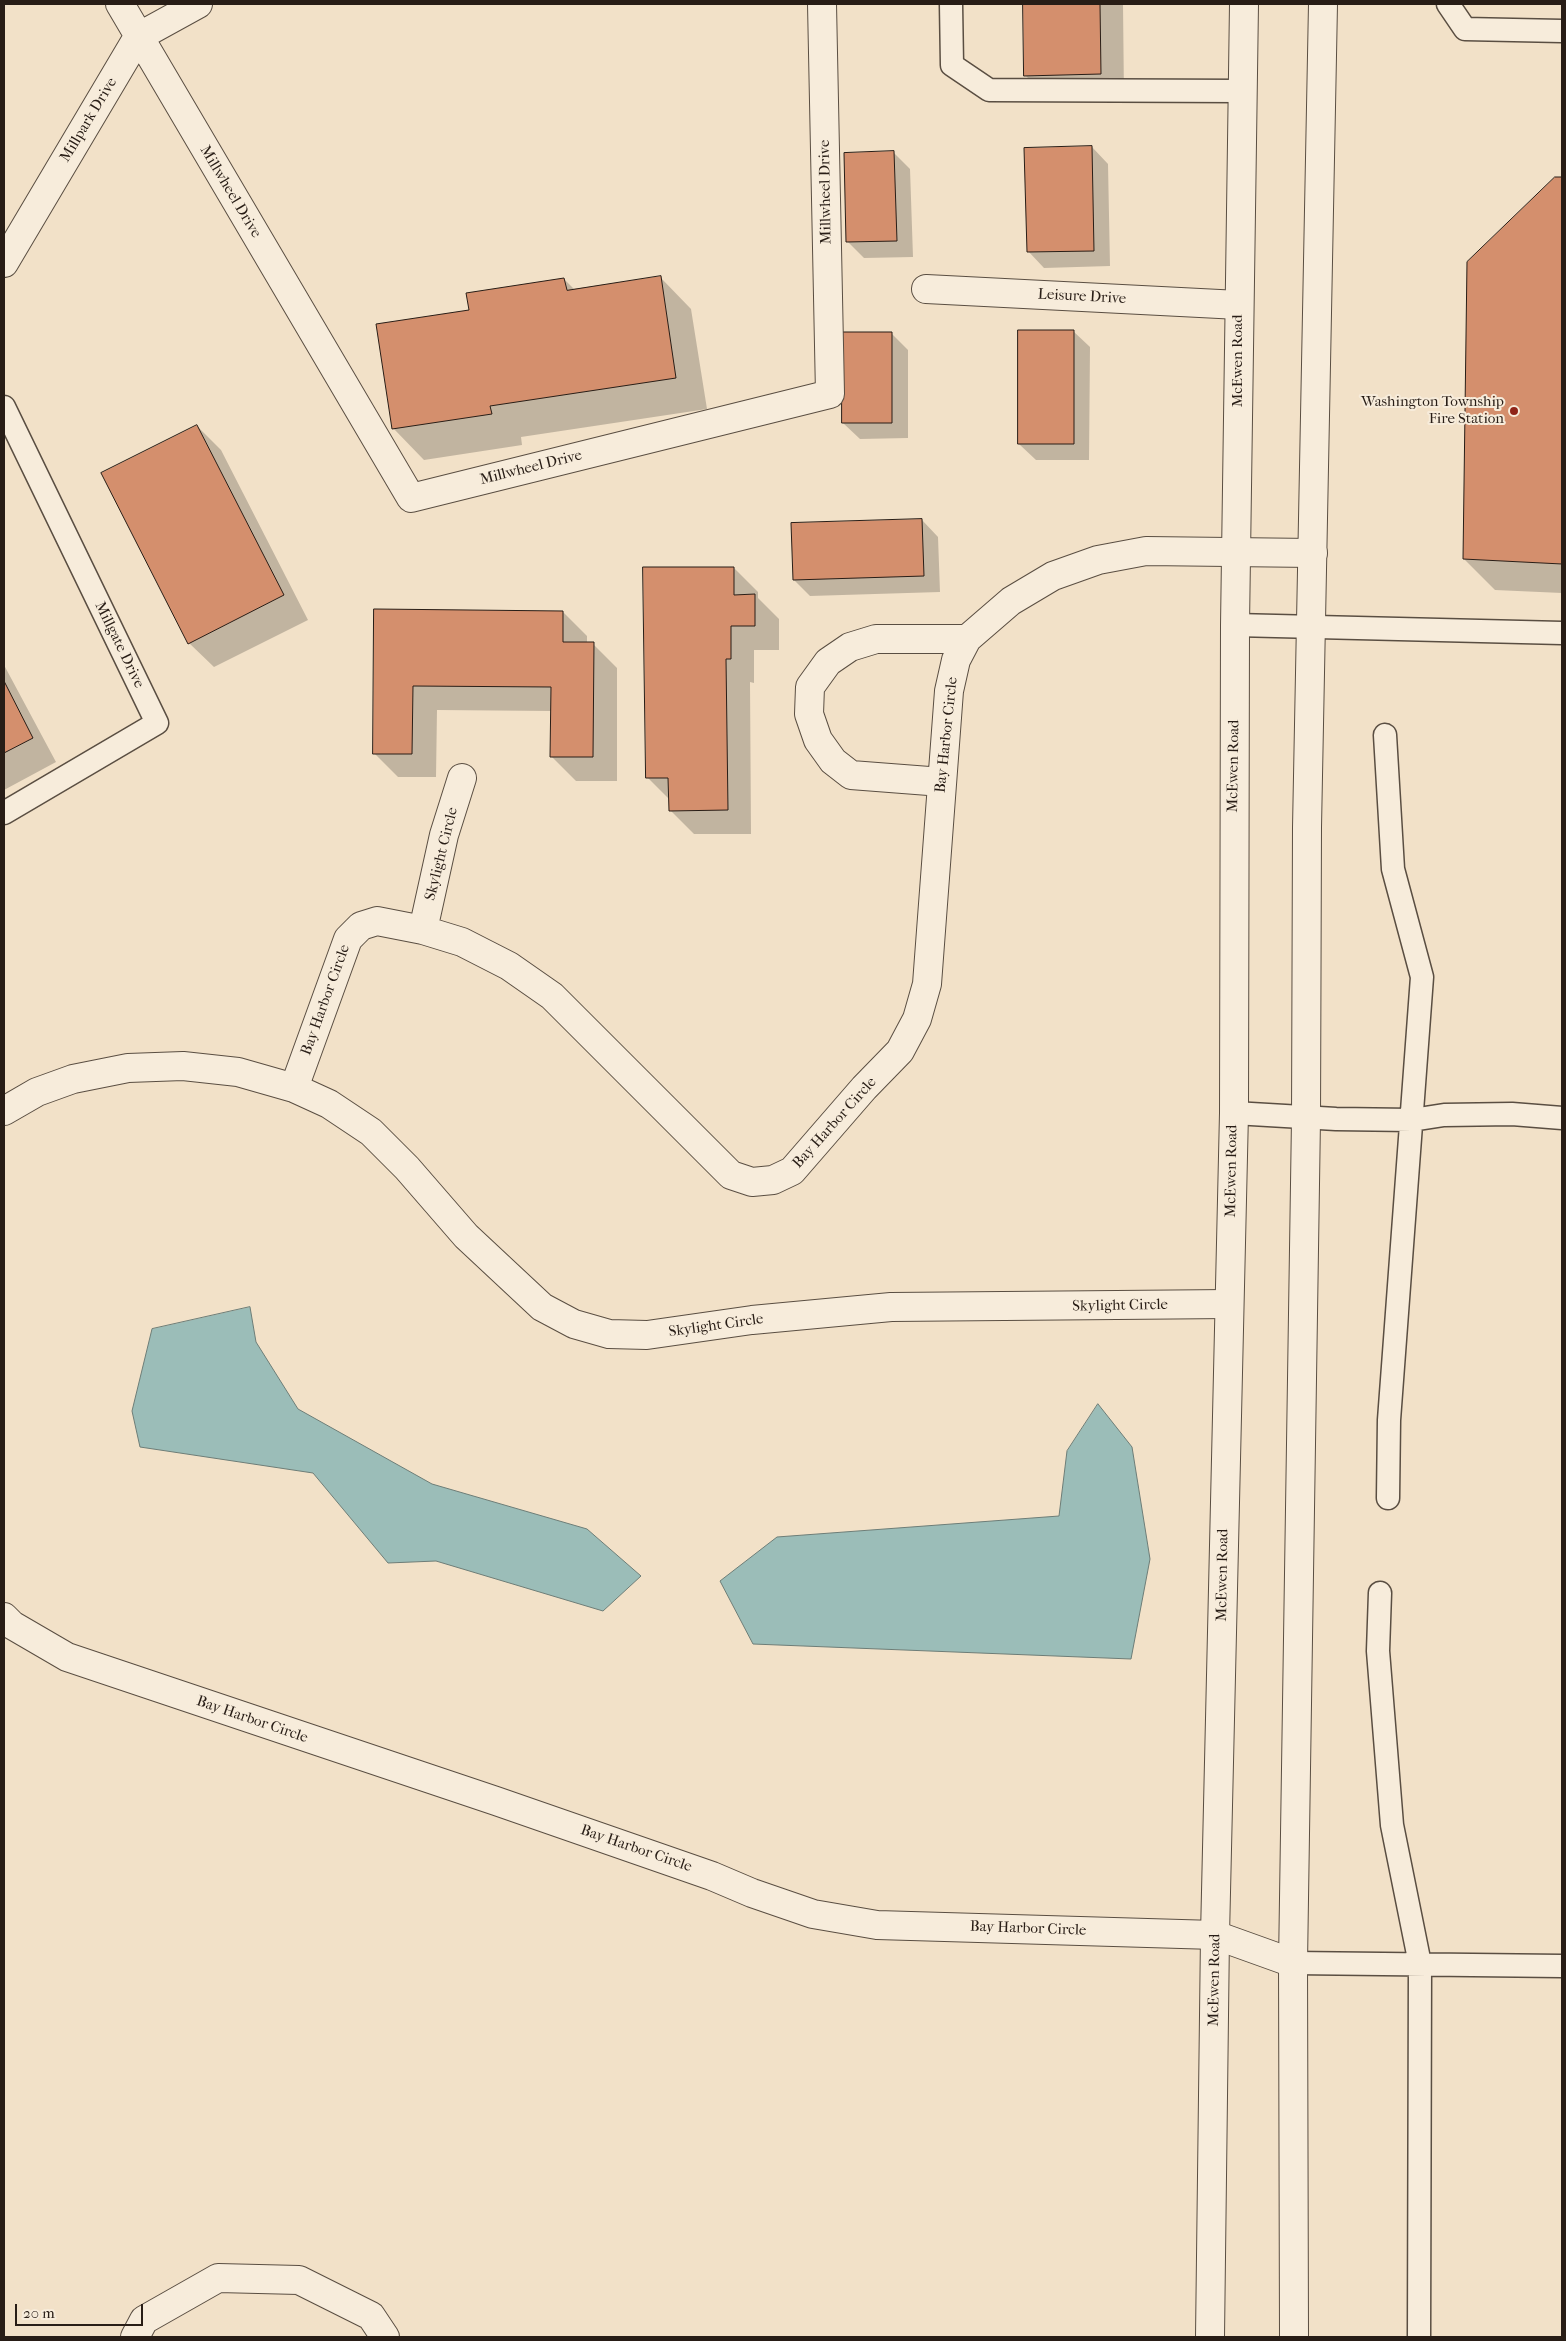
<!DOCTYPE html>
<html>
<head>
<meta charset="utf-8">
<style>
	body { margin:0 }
	#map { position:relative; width:1566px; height:2341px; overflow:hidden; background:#f2e1c8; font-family:"IM FELL French Canon",serif }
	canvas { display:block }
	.frame { position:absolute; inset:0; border:5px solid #281d16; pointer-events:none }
	.scale { position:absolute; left:15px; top:2304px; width:128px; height:22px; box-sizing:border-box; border:2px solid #281d16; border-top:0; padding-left:6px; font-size:15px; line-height:18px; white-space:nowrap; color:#281d16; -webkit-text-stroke:4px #f7ecdb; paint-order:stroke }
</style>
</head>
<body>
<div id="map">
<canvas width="1566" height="2341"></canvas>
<div class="frame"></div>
<div class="scale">20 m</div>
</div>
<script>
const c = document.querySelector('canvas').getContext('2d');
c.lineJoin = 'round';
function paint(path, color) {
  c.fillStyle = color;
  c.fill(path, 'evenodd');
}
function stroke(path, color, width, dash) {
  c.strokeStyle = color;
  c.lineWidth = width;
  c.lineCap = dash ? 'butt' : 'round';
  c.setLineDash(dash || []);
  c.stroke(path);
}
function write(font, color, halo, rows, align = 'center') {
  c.font = font + ' "IM FELL French Canon",serif';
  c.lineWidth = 4;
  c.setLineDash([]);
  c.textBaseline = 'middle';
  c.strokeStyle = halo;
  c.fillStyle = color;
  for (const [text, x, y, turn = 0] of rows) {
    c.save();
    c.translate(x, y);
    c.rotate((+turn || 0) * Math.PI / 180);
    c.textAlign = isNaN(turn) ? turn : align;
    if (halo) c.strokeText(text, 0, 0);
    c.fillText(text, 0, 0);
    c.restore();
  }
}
const water = new Path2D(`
	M250,1307L256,1342L298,1409L432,1484L587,1529L641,1576L603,1611L436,1561L388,1563L313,1473L140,1447L132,1411L152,1329Z
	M1098,1404L1132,1447L1150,1559L1131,1659L753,1644L720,1581L777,1537L1059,1516L1067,1451Z`);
paint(water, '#9bbdb8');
stroke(water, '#6d7d77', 1);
paint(new Path2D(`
	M1024,4H1123L1124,98L1049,99L1025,75Z
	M1092,147L1108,164L1110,266L1044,268L1028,251Z
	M894,153L910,169L913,257L864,258L848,242Z
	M1555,178H1562V593L1495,590L1464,559Z
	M660,277L691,309L707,409L521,437L522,445L424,460L393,428L470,311L564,279L575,290Z
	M1073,331L1090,347L1089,460H1036L1019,444Z
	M892,334L908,350V438L860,439L843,423Z
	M197,426L221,450L308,620L214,667L189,643Z
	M922,520L938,537L940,592L810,596L794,580Z
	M734,568L758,592V598L779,619V650H754V683L750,682L751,834H694L670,810V800L647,777Z
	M375,610L563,612L587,636V644H593L617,668V781H576L552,757V711L437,710L436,777H398L374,753Z
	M4,665L56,762L4,790Z`), '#0003');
const building = new Path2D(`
	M1023,4H1100L1101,74L1024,76Z
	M1092,146L1094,251L1027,252L1024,148Z
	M894,151L897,241L846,242L844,153Z
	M1555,177H1562V564L1463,559L1467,262Z
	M661,276L676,378L490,406L492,414L392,429L376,324L469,310L466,293L564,278L567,290Z
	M1018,330H1074V444H1018Z
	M842,332H892V423H842Z
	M197,425L284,595L188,644L101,473Z
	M922,519L924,576L793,580L791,523Z
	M643,567H734V595L755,594V626H731V659H726L728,810L669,811L668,778H646Z
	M374,609L563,611V642H594L593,757H550L551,687L413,686L412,754H373Z
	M4,681L33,738L4,753Z`);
paint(building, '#d48f6d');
stroke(building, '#281d16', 1);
const service = new Path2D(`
	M951,4L952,65L989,90L1242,91
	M1448,4L1465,29L1562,31
	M4,407L157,723L4,813
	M1235,625L1562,633
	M1385,735L1393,869L1422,977L1389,1420L1388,1498
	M1234,1113L1336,1119L1412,1120L1444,1115L1512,1114L1562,1118
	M1380,1593L1378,1651L1392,1825L1420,1964L1419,2337
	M1293,1963L1562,1966`);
const minor = new Path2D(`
	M120,4L411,498L830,394L822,4
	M4,263L138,37L198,4
	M926,289L1239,305
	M942,782L851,775L833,761L818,740L809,714L810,687L828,662L850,647L876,639H967
	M423,930L444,835L462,778
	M294,1088L348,939L361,926L377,921L423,930L462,942L509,966L552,996L731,1175L752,1182L773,1180L792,1171L864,1088L900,1051L917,1019L927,984L949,691L956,660L967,639L1011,601L1053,576L1098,560L1146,551L1313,553
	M4,1111L37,1092L73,1079L128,1068L183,1066L238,1072L294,1088L329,1104L371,1132L407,1168L466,1236L542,1307L574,1324L609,1334L647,1335L752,1320L891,1307L1229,1304
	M4,1617L12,1625L67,1657L496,1801L712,1876L752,1893L813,1914L877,1925L1215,1935L1293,1963
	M135,2337L144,2320L218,2278L299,2280L371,2316L385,2337`);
const tertiary = new Path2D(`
	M1210,2337L1215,1935L1234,1113L1235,625L1244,4
	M1294,2337L1293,1963L1306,1119L1307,827L1323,4`);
stroke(service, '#5a4e42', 25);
stroke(minor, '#5a4e42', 30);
stroke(tertiary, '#5a4e42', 30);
stroke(service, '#f7ecdb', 22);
stroke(minor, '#f7ecdb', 28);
stroke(tertiary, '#f7ecdb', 28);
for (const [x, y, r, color] of [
	[1514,411,5,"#8f2418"]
]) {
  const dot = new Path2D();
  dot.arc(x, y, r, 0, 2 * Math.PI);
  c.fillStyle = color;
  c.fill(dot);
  stroke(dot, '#f7ecdb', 2);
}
write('15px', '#281d16', '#f7ecdb', [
	["Millpark Drive",89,120,-59],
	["Millwheel Drive",230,192,59],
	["Millwheel Drive",826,192,-91],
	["Leisure Drive",1082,297,3],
	["McEwen Road",1238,361,-90],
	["Millwheel Drive",531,468,-14],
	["Millgate Drive",119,645,64],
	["Bay Harbor Circle",947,735,-84],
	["McEwen Road",1234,766,-89],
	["Skylight Circle",442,854,-76],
	["Bay Harbor Circle",326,1000,-70],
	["Bay Harbor Circle",835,1123,-48],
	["McEwen Road",1232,1171,-89],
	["Skylight Circle",1120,1306,-1],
	["Skylight Circle",716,1326,-8],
	["McEwen Road",1223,1575,-89],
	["Bay Harbor Circle",252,1720,19],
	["Bay Harbor Circle",636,1849,19],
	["Bay Harbor Circle",1028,1929,2],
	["McEwen Road",1215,1980,-89]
]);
write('15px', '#281d16', '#f7ecdb', [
	["Washington Township",1504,402],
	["Fire Station",1504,419]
], 'right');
</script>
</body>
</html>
